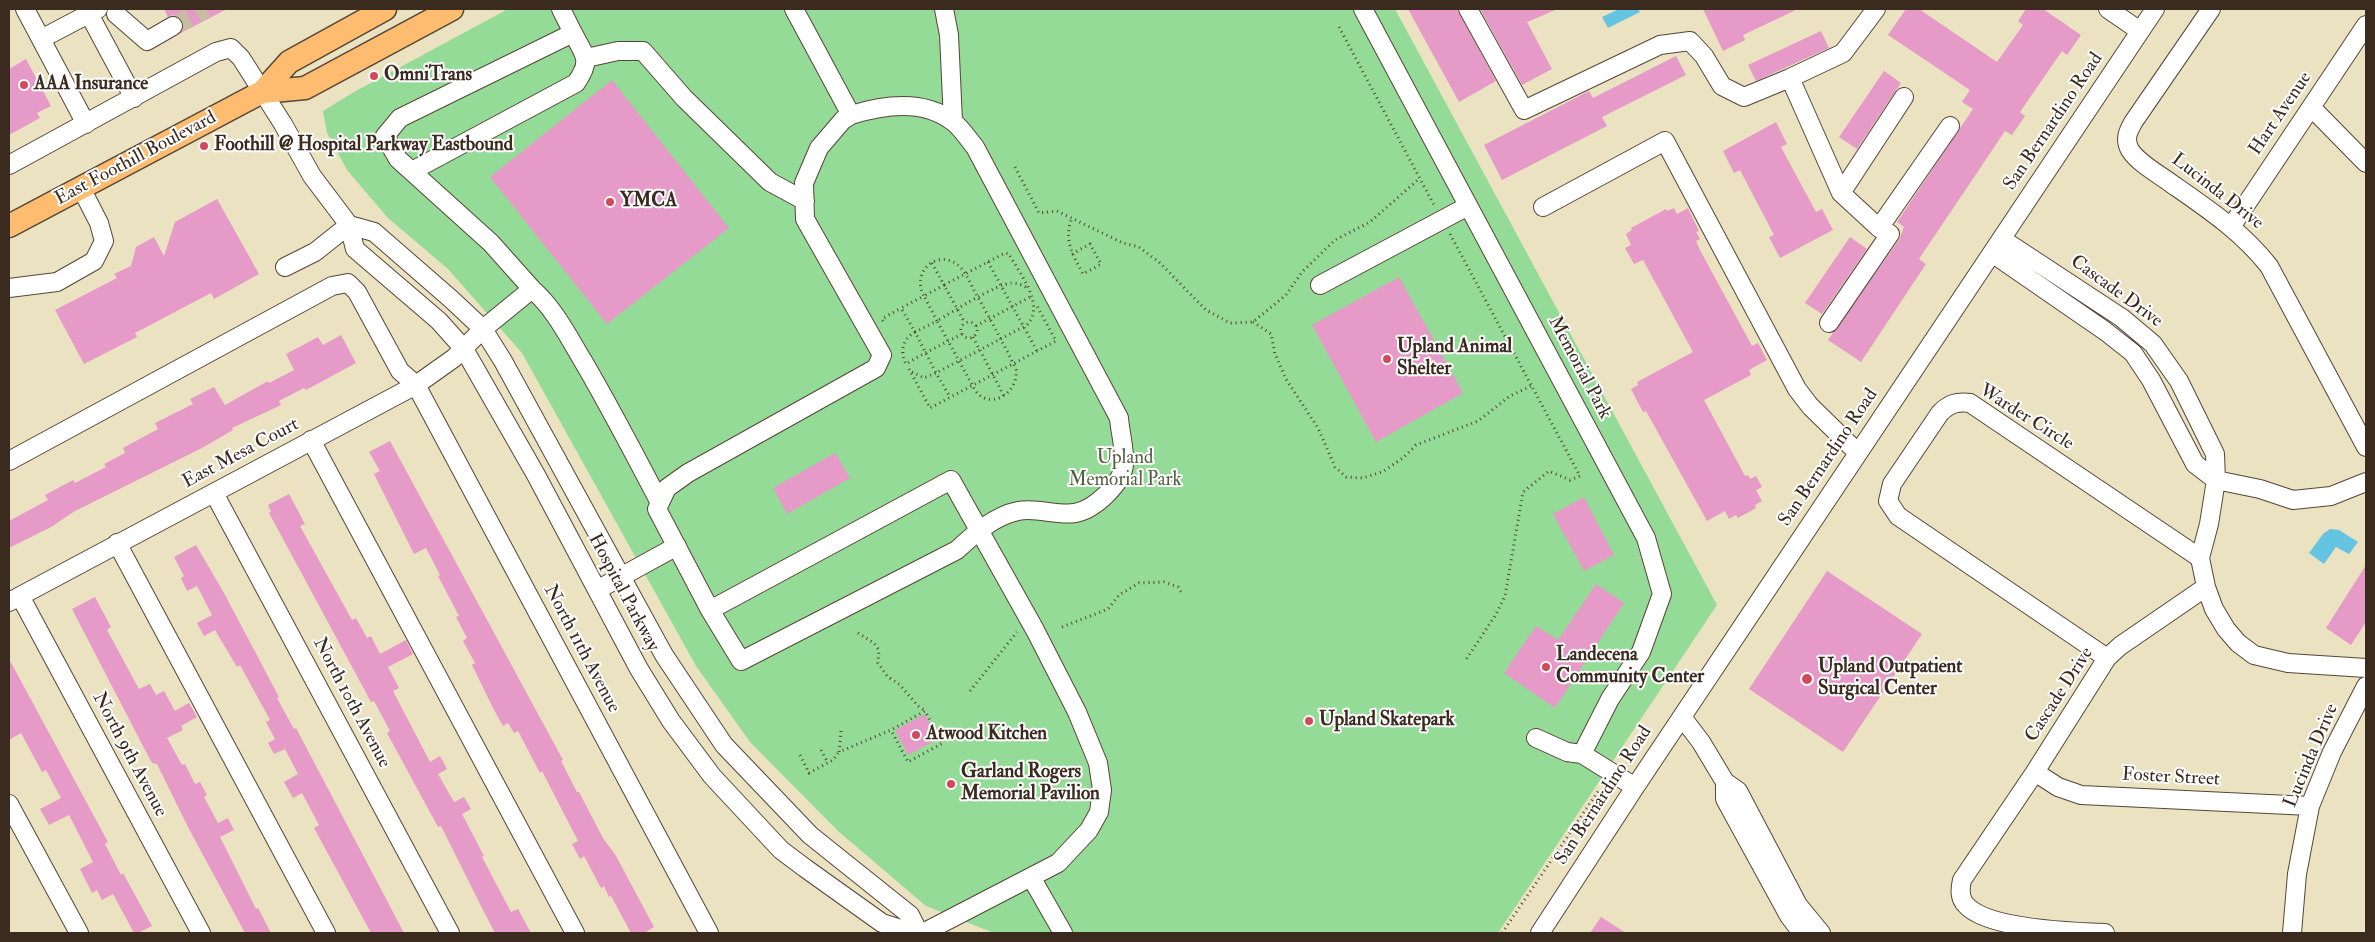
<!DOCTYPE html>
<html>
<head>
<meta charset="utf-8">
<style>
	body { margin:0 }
	#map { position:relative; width:2375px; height:942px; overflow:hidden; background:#ebe2c2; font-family:"IM FELL Double Pica",serif }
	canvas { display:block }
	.frame { position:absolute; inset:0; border:10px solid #3b2a1e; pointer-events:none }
</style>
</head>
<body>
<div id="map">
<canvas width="2375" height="942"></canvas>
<div class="frame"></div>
</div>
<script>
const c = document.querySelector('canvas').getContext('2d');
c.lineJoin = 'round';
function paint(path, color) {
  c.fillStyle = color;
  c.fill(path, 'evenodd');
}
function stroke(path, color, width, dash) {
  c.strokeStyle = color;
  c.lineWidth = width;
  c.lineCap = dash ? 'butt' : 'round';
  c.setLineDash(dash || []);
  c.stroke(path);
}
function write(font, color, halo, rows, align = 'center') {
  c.font = font + ' "IM FELL Double Pica",serif';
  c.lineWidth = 4;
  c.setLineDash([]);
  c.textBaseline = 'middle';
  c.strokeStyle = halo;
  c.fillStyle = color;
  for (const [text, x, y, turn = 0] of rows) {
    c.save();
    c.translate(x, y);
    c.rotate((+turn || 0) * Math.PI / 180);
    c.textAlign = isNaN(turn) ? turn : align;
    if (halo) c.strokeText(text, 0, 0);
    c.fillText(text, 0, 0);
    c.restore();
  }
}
paint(new Path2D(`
	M508,9H1395L1717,605L1498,933H994L926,906L838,831L750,742L696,666L522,353L448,269L388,218L347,170L327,133L323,111L354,92Z`), '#93db96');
paint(new Path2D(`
	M1619,9H1638L1640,12L1608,28L1602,17Z
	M2330,529L2339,530L2358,542L2349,554L2336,547L2324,564L2309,553L2323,534Z`), '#64c4e2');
paint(new Path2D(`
	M164,9H227L179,34L184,26L182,20L173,15L168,17Z
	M1408,9H1457L1496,81L1459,102Z
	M1480,9H1558L1527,22L1552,69L1522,85Z
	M1703,9H1798L1743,35L1745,40L1723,51Z
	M1906,9H1919L1997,62L2023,25L2018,21L2026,9H2043L2081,35L2067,55L2062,51L2020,112L2025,116L2012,135L2005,131L1919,259L1926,264L1861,362L1828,340L1899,240L1904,227L1897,222L1973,109L1962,102L1970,90L1888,35Z
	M1821,31L1829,48L1756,81L1748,65Z
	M1676,56L1686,75L1602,117L1607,126L1502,180L1484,145L1589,91L1593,98Z
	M26,59L51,106L37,113L40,118L9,135V69Z
	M1884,71L1901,83L1857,149L1839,137Z
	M612,80L729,228L607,324L490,177Z
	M1776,122L1787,144L1781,147L1816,212L1822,209L1833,230L1780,258L1769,237L1774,235L1740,170L1734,173L1723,151Z
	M217,199L259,274L214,299L211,293L135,333L137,337L84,364L55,310L117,278L114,274L131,266L136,247L154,237L164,256L175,222Z
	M1674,208L1677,214L1688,208L1699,231L1696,232L1700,239L1696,241L1700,250L1752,346L1758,343L1767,360L1749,370L1751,375L1704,400L1745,476L1748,475L1750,479L1756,476L1762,487L1756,490L1762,501L1755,505L1756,508L1738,518L1736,515L1729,519L1725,511L1707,521L1646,411L1643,412L1631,389L1638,385L1637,382L1693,352L1643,260L1634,264L1625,248L1631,245L1626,234L1632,230L1631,228L1666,209L1667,211Z
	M1850,237L1867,249L1822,314L1805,303Z
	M1399,277L1463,393L1376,442L1312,325Z
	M341,335L356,363L306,390L304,388L279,401L281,405L232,428L233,430L202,448L75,511L51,527L9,548V521L48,500L45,495L73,480L75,483L106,467L104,464L125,453L123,448L158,429L155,423L193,404L190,399L214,387L225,405L268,381L269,383L294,370L286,354L318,337L323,345Z
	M390,441L563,760L561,761L577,792H579L603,838L616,856L654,927L644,933H631L611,896L609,897L604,886L601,888L584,856L580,859L572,844L578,841L542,771L540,773L518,731L514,733L508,723L503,726L493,708L472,665L475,663L463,641L467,638L456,617L459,616L438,576L440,575L426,548L414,554L374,474L380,471L369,452Z
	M835,453L850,478L787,514L773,488Z
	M289,494L305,524L300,526L352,620L356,618L367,638L371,636L380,654L406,640L413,654L388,667L399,688L393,691L430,762L440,756L447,769L438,774L454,802L464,797L471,809L462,814L484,856L482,857L511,912L518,909L531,933H495L483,910L441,826L438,827L387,733L390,731L374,701L371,702L269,513L271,512L268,505Z
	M1584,497L1614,555L1584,571L1553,514Z
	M196,545L224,593L279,697L277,698L294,729L296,728L404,933H371L314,828L319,825L302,793L293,798L284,782L298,774L285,749L274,754L268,743L275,739L266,722L270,720L240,665L237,667L215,630L204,636L197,623L212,615L197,586L187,591L181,578L184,576L174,557Z
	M2366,565V622L2351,645L2326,628Z
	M1827,571L1922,634L1843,752L1749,689Z
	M1596,584L1624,603L1555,708L1504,673L1536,626L1558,640Z
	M95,597L111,627L107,630L139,689L150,684L156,695L164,691L175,711L189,703L197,717L181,726L183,730L167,738L182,765L185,764L195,784L200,782L207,795L204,797L218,823L228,818L234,830L220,837L256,909L258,908L271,933H245L188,827L157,764L152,763L145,750L72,609Z
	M9,659L108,842L105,844L121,875L123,873L152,926L138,933H134L113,894L102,900L97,890L92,893L80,869L93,862L69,815L49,825L40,809L61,798L46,770L42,772L21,733L9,740Z
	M925,714L938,739L908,755L895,730Z
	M1601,917L1626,933H1590Z`), '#e69ac8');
stroke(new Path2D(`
	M173,26L206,9`), '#c8bda1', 18, [18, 9]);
const minor = new Path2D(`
	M25,9L86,124
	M794,9L851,115C883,105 923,99 952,121C961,127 968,139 975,147L1119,418C1120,432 1125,449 1124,464C1123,483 1094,510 1075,513C1057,516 1036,507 1018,511C994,516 974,534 957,550L741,661L710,610L657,509L667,488L688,473L876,368L882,355L805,219L804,183L819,148L843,120L851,115
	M944,9L949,35L953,121
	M1363,9L1646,538L1662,594L1641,652L1610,699L1582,754
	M1468,9L1524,110L1660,45L1690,41L1704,56L1722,86L1744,97L1790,78L1843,53L1876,9
	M2108,9L2140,31
	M2211,9L2134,121C2128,131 2124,139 2130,150C2139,164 2159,174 2172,184C2208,209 2241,231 2269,266L2366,447
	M89,14L134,98
	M116,14L147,41L173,26
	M41,39L98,9
	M586,58L618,51H643L684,98L770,182L805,201
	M1790,78L1841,193L1879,228L1950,126
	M2312,108L2366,163
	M9,165L216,52L231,48L241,58L283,124L312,176L349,225L355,249L439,321L464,349L536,475L639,669L671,721L712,776L781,850L805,868L882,923L914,933
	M412,171L576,83C592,60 585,56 573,33
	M1841,193L1904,97
	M1543,207L1665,141L1797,389L1810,406L1858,453
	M349,225L374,232L451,299L483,329L503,361L664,655L724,745L810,835L910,915L919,933
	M2231,227L2366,25
	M2002,239L2122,318L2153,344L2179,381L2215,454L2216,480L2209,524L2200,558L2206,587L2214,609L2226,629L2238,643L2254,655L2288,663L2366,668
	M1992,253L2105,331L2133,353L2151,380L2195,464L2216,480L2260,489L2293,500L2331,496L2366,482
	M285,267L315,252L349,225
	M1320,285L1468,206
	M9,288L57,282L94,261L104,241L99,223L81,188
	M532,289C554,308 568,336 583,361C610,407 635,455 660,503
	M1829,323L1890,234L1879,228
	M311,440L575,933
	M9,461L332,286L348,283L357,292L400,371L416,385L709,933
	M214,493L450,933
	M117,543L326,933
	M597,590L677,546
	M20,596L201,933
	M9,602L416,385L454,358L483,329L532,289L491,243L398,159L385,136L400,118L573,33L561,9
	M710,610L951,480L1035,630L1077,712L1098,763L1102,790L1099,812L1089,830L1058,863L923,933
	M2107,658L1898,516L1888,501L1892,484L1940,413C1949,404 1957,401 1970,403L2200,558
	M1682,717L1701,742L1725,782L1738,791L1798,905L1821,933
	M1536,738L1567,752L1582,754L1635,787
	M2035,772L2058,787L2081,795L2310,806
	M1725,782V799L1789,916L1802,933
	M9,804L79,933
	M1031,877L1063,933
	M1540,933L1635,787L2155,9
	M2105,933C2074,932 1987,929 1966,905C1959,898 1960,889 1962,880L2035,772L2107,658L2120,646L2206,587
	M2292,933L2297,874L2310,806L2332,752L2366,686`);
const major = new Path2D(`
	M262,92L305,88L452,9
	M9,226L262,92L289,62L385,9`);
stroke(minor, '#554637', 20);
stroke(major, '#554637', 25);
stroke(new Path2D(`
	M1339,27L1434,205
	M1015,167L1039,213L1057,211L1123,243L1139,247L1159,262L1206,310L1230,323L1253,322L1286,295L1302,272L1335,240L1370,222L1420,178
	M1450,234L1580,476L1570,480L1549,471L1523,492L1505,596L1495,616L1465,661
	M1072,254L1090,244L1101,264L1083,274C1073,255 1063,240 1072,218
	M988,262L1037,351
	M932,263L944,285L924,296L937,321L915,332L901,308L924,296C910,270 940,247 960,267C967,274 971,285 976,294C990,318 1003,343 1016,369C1019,394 989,411 975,390L937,321C952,312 998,283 1012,283C1018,283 1023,285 1027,288
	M883,321L882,319L901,308
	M1253,322L1271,334L1275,354L1286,379L1318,428L1335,467L1346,477L1363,478L1382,472L1403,458L1416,445L1478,421L1510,396L1531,386
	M961 330a8 8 0 1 1 16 0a8 8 0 1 1-16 0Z
	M976,326L1032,296
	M962,334C943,344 924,353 906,364C900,352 902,339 915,332L936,373L1027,325C1046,305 1019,273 1009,254L1005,253L944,285L965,323
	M973,337L1004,396
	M909,369L930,408L1056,341L1037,306
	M912,372L924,378L936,373L950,397
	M1062,627L1108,609L1119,595L1139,583L1164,582L1178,587L1181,592
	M858,633L874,643L879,650L878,663L887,676L900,685L918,706L926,711
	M970,691L1017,632
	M841,731L839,752L891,730L925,711L943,743L908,762L891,730
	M821,750L828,763
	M800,755L809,773L833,760L839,752
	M1502,933L1599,790`), '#554637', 3, [1, 4]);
stroke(minor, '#fff', 18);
stroke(major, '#febc70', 22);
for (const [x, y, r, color] of [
	[374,76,5,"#d1495b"],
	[24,85,5,"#d1495b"],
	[204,146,5,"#d1495b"],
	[610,202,5,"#d1495b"],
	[1387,359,5,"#d1495b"],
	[1546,667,5,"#d1495b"],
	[1807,679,6,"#d1495b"],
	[1309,721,5,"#d1495b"],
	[916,735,5,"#d1495b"],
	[951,784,5,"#d1495b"]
]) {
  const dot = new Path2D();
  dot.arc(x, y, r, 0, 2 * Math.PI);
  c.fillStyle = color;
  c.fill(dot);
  stroke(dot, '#fff', 2);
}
write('bold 19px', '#3b2a1e', '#fff', [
	["OmniTrans",384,76],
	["AAA Insurance",34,85],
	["Foothill @ Hospital Parkway Eastbound",214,146],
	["YMCA",620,202],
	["Upland Animal",1397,348],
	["Shelter",1397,370],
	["Landecena",1556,656],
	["Community Center",1556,678],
	["Upland Outpatient",1818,668],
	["Surgical Center",1818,690],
	["Upland Skatepark",1319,721],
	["Atwood Kitchen",926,735],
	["Garland Rogers",961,773],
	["Memorial Pavilion",961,795]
], 'left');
write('19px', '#3b2a1e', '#fff', [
	["Hart Avenue",2281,114,-56],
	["San Bernardino Road",2054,122,-56],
	["East Foothill Boulevard",136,159,-28],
	["Lucinda Drive",2217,192,38],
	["Cascade Drive",2116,292,36],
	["Memorial Park",1579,368,62],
	["Warder Circle",2026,418,32],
	["East Mesa Court",241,454,-28],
	["San Bernardino Road",1829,458,-56],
	["Hospital Parkway",623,593,62],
	["North 11th Avenue",581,649,62],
	["Cascade Drive",2060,695,-57],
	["North 10th Avenue",351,703,62],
	["North 9th Avenue",129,755,62],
	["Lucinda Drive",2312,756,-67],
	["Foster Street",2171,778,3],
	["San Bernardino Road",1604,796,-57]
]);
write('19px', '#555f42', '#fff', [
	["Upland",1125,459],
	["Memorial Park",1125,481]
]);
</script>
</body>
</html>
